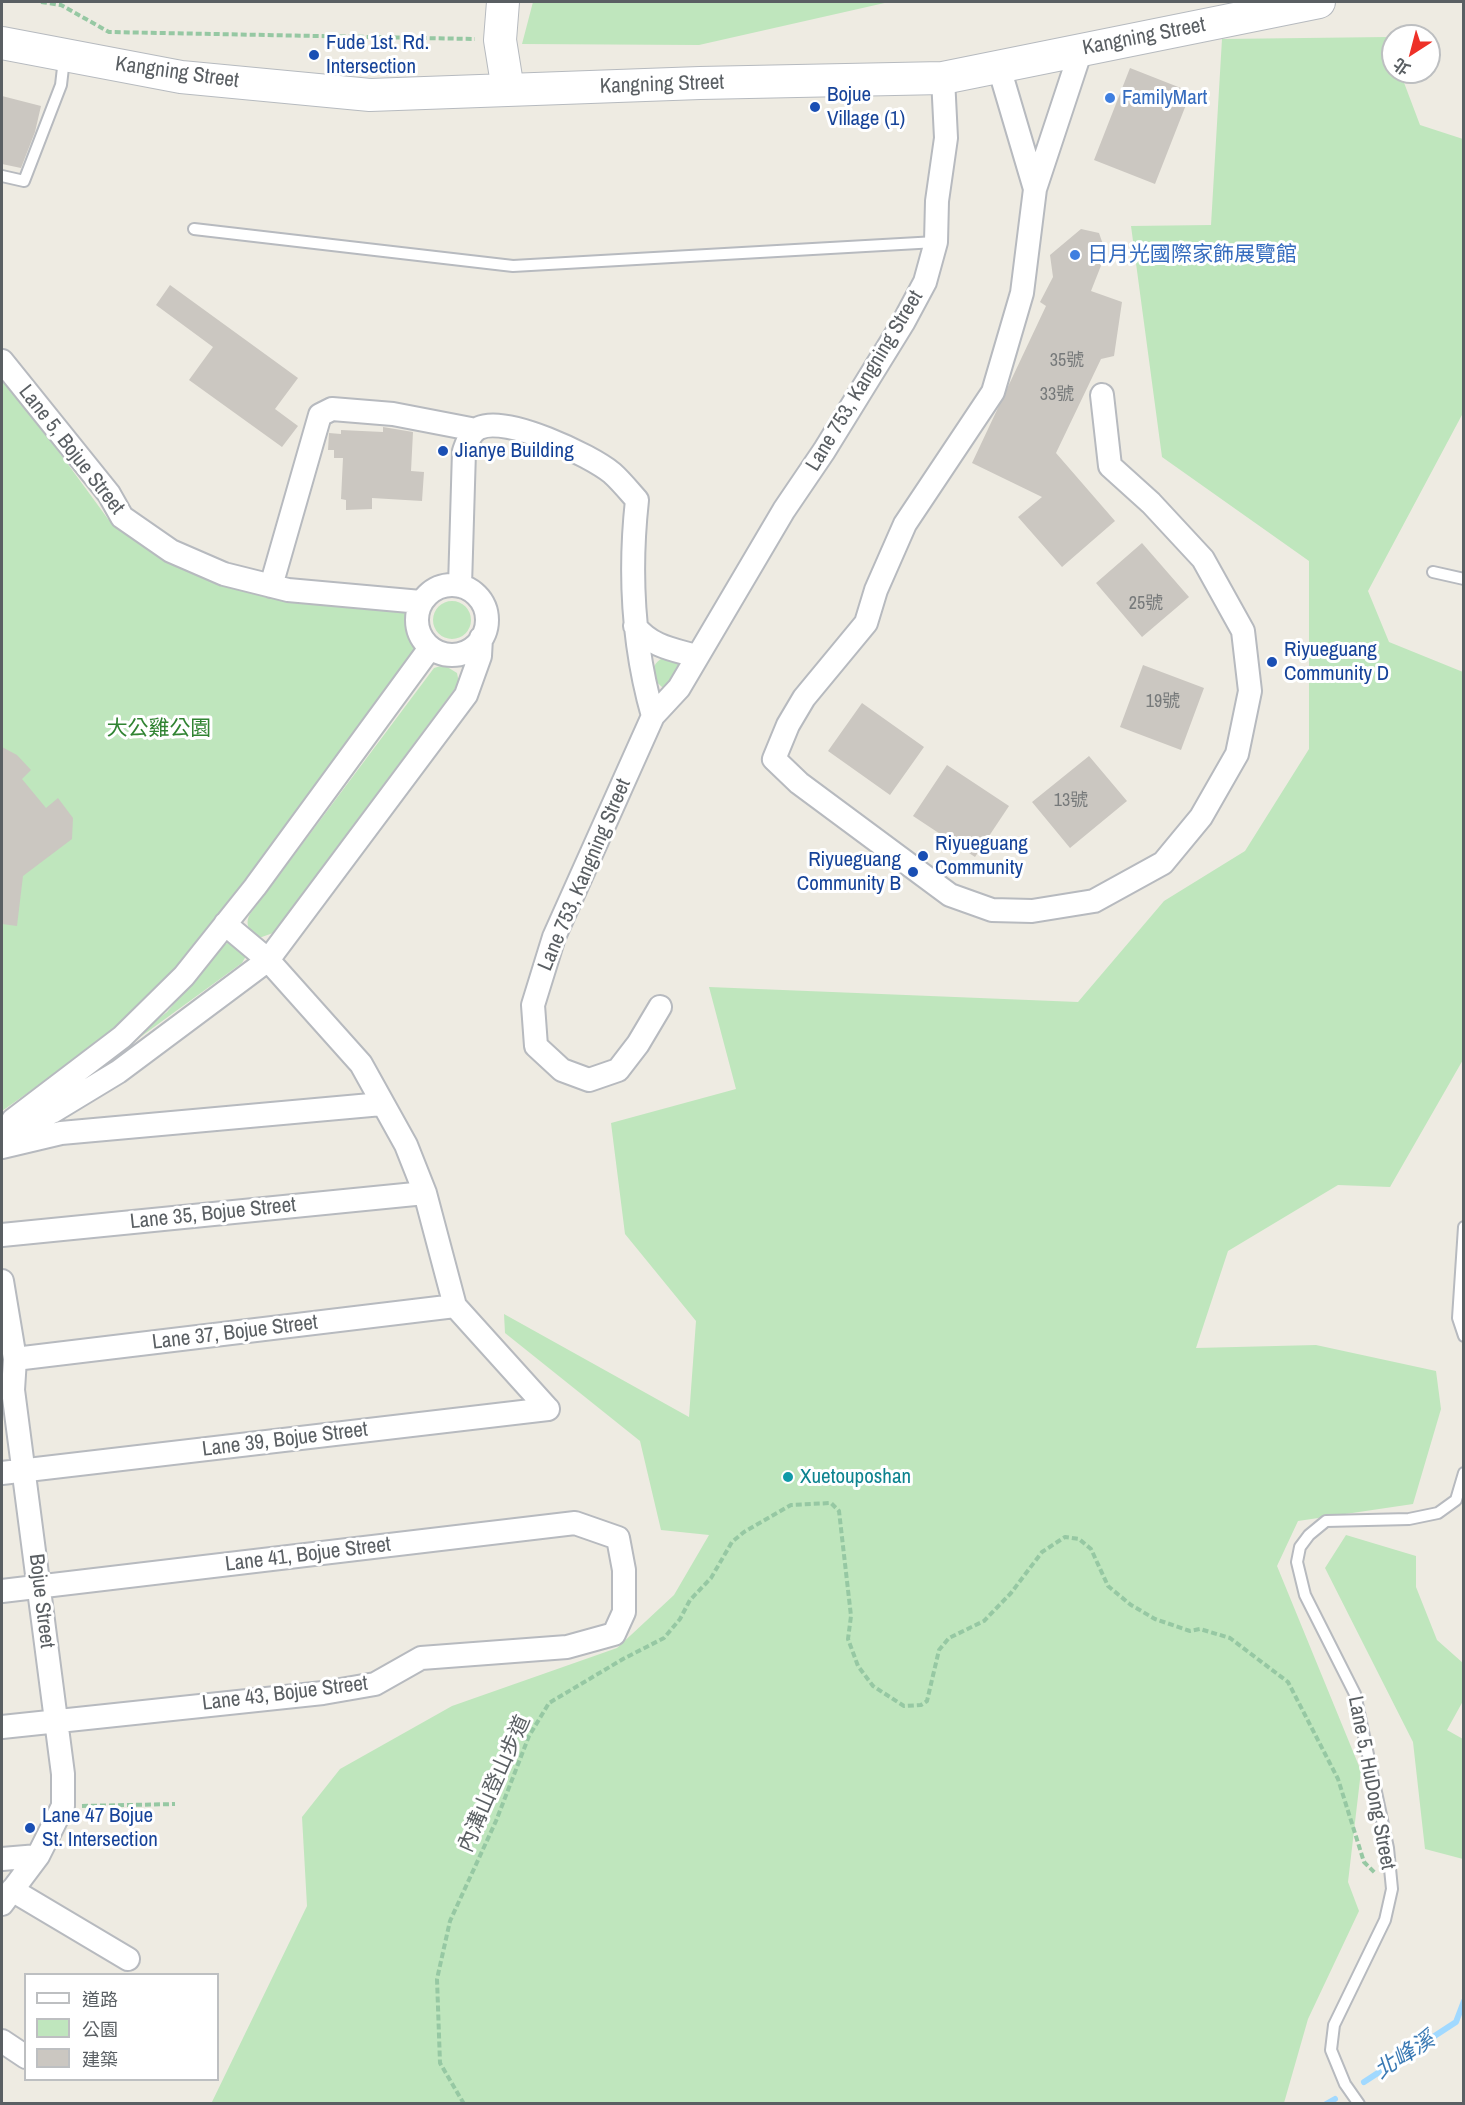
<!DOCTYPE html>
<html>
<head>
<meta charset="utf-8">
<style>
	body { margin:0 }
	#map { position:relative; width:1465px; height:2105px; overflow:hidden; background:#eeebe2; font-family:"Archivo Narrow","Noto Sans TC",sans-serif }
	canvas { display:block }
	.frame { position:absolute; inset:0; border:3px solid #5a5f63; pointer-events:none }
	.legend { position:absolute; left:24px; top:1973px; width:195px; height:108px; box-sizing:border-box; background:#fff; border:2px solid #bdbfc1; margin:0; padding:8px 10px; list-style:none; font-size:18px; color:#5a5f63 }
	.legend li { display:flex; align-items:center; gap:12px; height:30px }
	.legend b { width:30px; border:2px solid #bdbfc1 }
	.north { position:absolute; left:1381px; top:24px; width:60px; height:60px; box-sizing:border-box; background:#fff; border:2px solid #bdbfc1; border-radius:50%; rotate:216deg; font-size:16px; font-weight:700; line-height:24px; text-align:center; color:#5a5f63 }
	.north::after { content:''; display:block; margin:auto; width:21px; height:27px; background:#ee3128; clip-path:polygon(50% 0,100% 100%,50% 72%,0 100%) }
</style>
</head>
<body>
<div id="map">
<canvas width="1465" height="2105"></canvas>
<div class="frame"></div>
<ul class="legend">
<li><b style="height:8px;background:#fff"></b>道路</li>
<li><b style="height:16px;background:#bfe6bd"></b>公園</li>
<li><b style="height:16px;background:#cbc7c1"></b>建築</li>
</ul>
<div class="north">北</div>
</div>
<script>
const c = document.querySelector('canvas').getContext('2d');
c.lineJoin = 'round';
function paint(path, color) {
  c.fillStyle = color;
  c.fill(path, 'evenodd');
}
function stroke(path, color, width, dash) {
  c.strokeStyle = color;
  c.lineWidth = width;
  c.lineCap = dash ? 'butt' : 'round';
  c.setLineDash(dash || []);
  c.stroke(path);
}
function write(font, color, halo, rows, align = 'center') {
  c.font = font + ' "Archivo Narrow","Noto Sans TC",sans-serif';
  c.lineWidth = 6;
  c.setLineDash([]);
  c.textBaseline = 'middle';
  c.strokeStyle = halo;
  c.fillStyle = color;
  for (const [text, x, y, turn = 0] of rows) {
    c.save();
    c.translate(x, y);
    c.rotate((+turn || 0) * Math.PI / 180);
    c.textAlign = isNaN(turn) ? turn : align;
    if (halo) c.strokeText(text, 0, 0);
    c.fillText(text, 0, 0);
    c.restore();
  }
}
paint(new Path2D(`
	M533,2H889L699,45L522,44Z
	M1387,37L1393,52V72H1400L1420,125L1463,139V413L1368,591L1389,642L1463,672L1464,1058L1390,1187L1338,1185L1228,1251L1196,1348L1316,1345L1436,1371L1441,1409L1413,1504L1298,1521L1277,1566L1361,1771L1348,1882L1359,1911L1308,2019L1284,2103L211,2104L307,1906L302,1817L340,1769L452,1706L617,1648L674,1595L709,1535L661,1530L640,1441L505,1333L504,1314L689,1417L696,1321L625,1234L611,1123L736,1089L709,987L1078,1002L1164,901L1245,851L1309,749V561L1162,457L1131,226L1211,225L1222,39Z
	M2,374L108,519L215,581L281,601L410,611L407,626L417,651L181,965L108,1036L2,1111Z
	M433 620a19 19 0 1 1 38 0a19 19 0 1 1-38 0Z
	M665,657L676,658L683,666L664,688C650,680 649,663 665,657Z
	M444,665L457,673L459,683L273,933L259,938C250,932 244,925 250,914L434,668Z
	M230,941L246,956L242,963L40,1110L167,1012L223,946Z
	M1346,1535L1416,1556V1587L1437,1640L1463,1663V1701L1447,1730L1463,1739V1859L1425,1849L1413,1742L1325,1568Z`), '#bfe6bd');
stroke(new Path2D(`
	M1364,2082L1456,2022L1464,2001
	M1326,2104L1335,2099`), '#a1d9ff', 6);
paint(new Path2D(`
	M1130,68L1191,92L1155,184L1094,160Z
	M2,96L41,106L35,132L21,168L2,164Z
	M1081,229L1099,233L1106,253L1091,291L1122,302L1114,356L1101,359L1056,453L1115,521L1062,567L1018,517L1042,497L972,463L1046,306L1040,302L1053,277L1050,255Z
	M170,285L298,378L275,409L298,426L282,447L189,380L213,347L156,305Z
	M383,427L413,432L411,471L424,472L422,501L372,498V509L346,510V500L341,499L343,458H334V450H328L329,433L341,434V430L383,432Z
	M1142,543L1189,597L1142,637L1096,583Z
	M1143,665L1204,688L1181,750L1120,727Z
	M862,703L924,747L890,795L828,751Z
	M2,747L17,755L31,770L22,779L46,808L58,798L73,818L72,839L23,876L17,926L2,924Z
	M1089,756L1127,801L1070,848L1032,802Z
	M947,765L1009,806L975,857L913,816Z`), '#cbc7c1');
const lane = new Path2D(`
	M2,176L24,181L61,85L64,59
	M194,229L513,266L936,242
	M1433,572L1464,579
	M1464,1227L1458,1318L1464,1336
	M1359,2104L1345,2084L1331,2050L1334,2025L1385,1920L1392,1889L1388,1848L1355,1694L1305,1595L1297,1562L1300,1547L1309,1535L1326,1521L1409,1519L1438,1513L1456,1500L1464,1473`);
const street = new Path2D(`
	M1081,50L1035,189L1022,293L993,392L905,524L876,590L866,623L804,698L788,725L774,759L799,783L950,895L992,910L1032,911L1094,901L1163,863L1201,817L1237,754L1250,691L1243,631L1203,559L1151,503L1110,466L1102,395
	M998,64L1035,189
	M2,361L109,494L122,517L171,551L224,574L288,590L421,602
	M417 620a35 35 0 1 1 70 0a35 35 0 1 1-70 0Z
	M271,586L320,415L332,409L393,414L476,430
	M460,586L464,451C467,443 470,432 479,428C506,415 590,455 612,473C621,481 629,491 637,500C629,573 633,646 653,716
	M635,626C651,646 671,649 696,656
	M225,924L268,960L361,1064L406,1145L425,1193L455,1306L548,1409
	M660,1007L638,1044L618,1070L589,1080L562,1070L536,1046L533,1005L554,937L653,716L679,688L784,510L824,451L903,323L925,282L936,242L937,201L946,138L943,78
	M13,1120L122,1037L184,976L255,887L430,648
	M2,1137L52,1112L118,1072L268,960L466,695L480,656L481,638
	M2,1147L61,1133L382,1104
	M2,1235L425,1193
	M2,1281L15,1359L13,1390L63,1774V1806L38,1856L2,1904
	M15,1359L455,1306
	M2,1473L548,1409
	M2,1591L575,1523L618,1538L624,1570V1612L614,1634L567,1647L421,1658L375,1684L323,1693L2,1727
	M2,1859L38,1856
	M12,1890L128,1959
	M2,2041L26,2057`);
const secondary = new Path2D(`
	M503,2L500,40L508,90
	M2,43L181,77L370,95L700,83L943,78L1319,2`);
stroke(lane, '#b7babf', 14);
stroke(street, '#b7babf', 26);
stroke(secondary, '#b6babf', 34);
stroke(new Path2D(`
	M41,2L61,5L109,32L475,39
	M82,1806L175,1804
	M464,2104L440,2063L437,1979L450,1921L496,1821L529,1736L549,1703L623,1659L664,1638L680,1619L690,1600L711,1578L732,1542L744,1532L791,1505L831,1503L839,1511L851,1616L848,1639L858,1666L873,1686L904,1706L921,1705L927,1701L939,1650L949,1638L984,1621L1011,1593L1042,1552L1065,1537L1079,1539L1091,1549L1108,1586L1131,1605L1155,1619L1190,1631L1200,1629L1230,1638L1288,1682L1338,1779L1364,1862L1376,1874`), '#96c8a3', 4, [6, 3]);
stroke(lane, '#fff', 10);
stroke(street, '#fff', 22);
stroke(secondary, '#fff', 32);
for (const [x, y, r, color] of [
	[314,55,6,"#1a4fb4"],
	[1110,98,6,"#3f7fe0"],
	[815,107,6,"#1a4fb4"],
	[1075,255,6,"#3f7fe0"],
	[443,451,6,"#1a4fb4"],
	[1272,662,6,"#1a4fb4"],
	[923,856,6,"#1a4fb4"],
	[913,872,6,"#1a4fb4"],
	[788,1477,6,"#0f9aa8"],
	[30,1828,6,"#1a4fb4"]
]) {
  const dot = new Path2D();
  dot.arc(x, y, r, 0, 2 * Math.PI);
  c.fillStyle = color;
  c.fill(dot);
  stroke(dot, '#fff', 2);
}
write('18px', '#76797a', null, [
	["35號",1067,361],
	["33號",1057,395],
	["25號",1146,604],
	["19號",1163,702],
	["13號",1071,801]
]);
write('21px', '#5a5f63', '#fff', [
	["Kangning Street",1144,37,-11],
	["Kangning Street",177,73,8],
	["Kangning Street",662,85,-2],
	["Lane 753, Kangning Street",865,381,-59],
	["Lane 5, Bojue Street",71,450,52],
	["Lane 753, Kangning Street",585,875,-67],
	["Lane 35, Bojue Street",213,1214,-6],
	["Lane 37, Bojue Street",235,1333,-7],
	["Lane 39, Bojue Street",285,1440,-7],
	["Lane 41, Bojue Street",308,1555,-7],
	["Bojue Street",41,1601,83],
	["Lane 43, Bojue Street",285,1694,-7],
	["Lane 5, HuDong Street",1371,1783,79],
	["內溝山登山步道",495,1784,-66]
]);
write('21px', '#164399', '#fff', [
	["Fude 1st. Rd.",326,43],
	["Intersection",326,67],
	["Bojue",827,95],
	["Village (1)",827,119],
	["Jianye Building",455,451],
	["Riyueguang",1284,650],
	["Community D",1284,674],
	["Riyueguang",935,844],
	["Community",935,868],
	["Riyueguang",901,860,"right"],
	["Community B",901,884,"right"],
	["Lane 47 Bojue",42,1816],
	["St. Intersection",42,1840]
], 'left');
write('21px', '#366cbe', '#fff', [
	["FamilyMart",1122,98],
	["日月光國際家飾展覽館",1087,255]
], 'left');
write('21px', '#318433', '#fff', [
	["大公雞公園",159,729]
]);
write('21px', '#0d838f', '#fff', [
	["Xuetouposhan",800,1477]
], 'left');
write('italic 22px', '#3b7ab4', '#fff', [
	["北峰溪",1405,2056,-33]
]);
</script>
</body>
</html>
